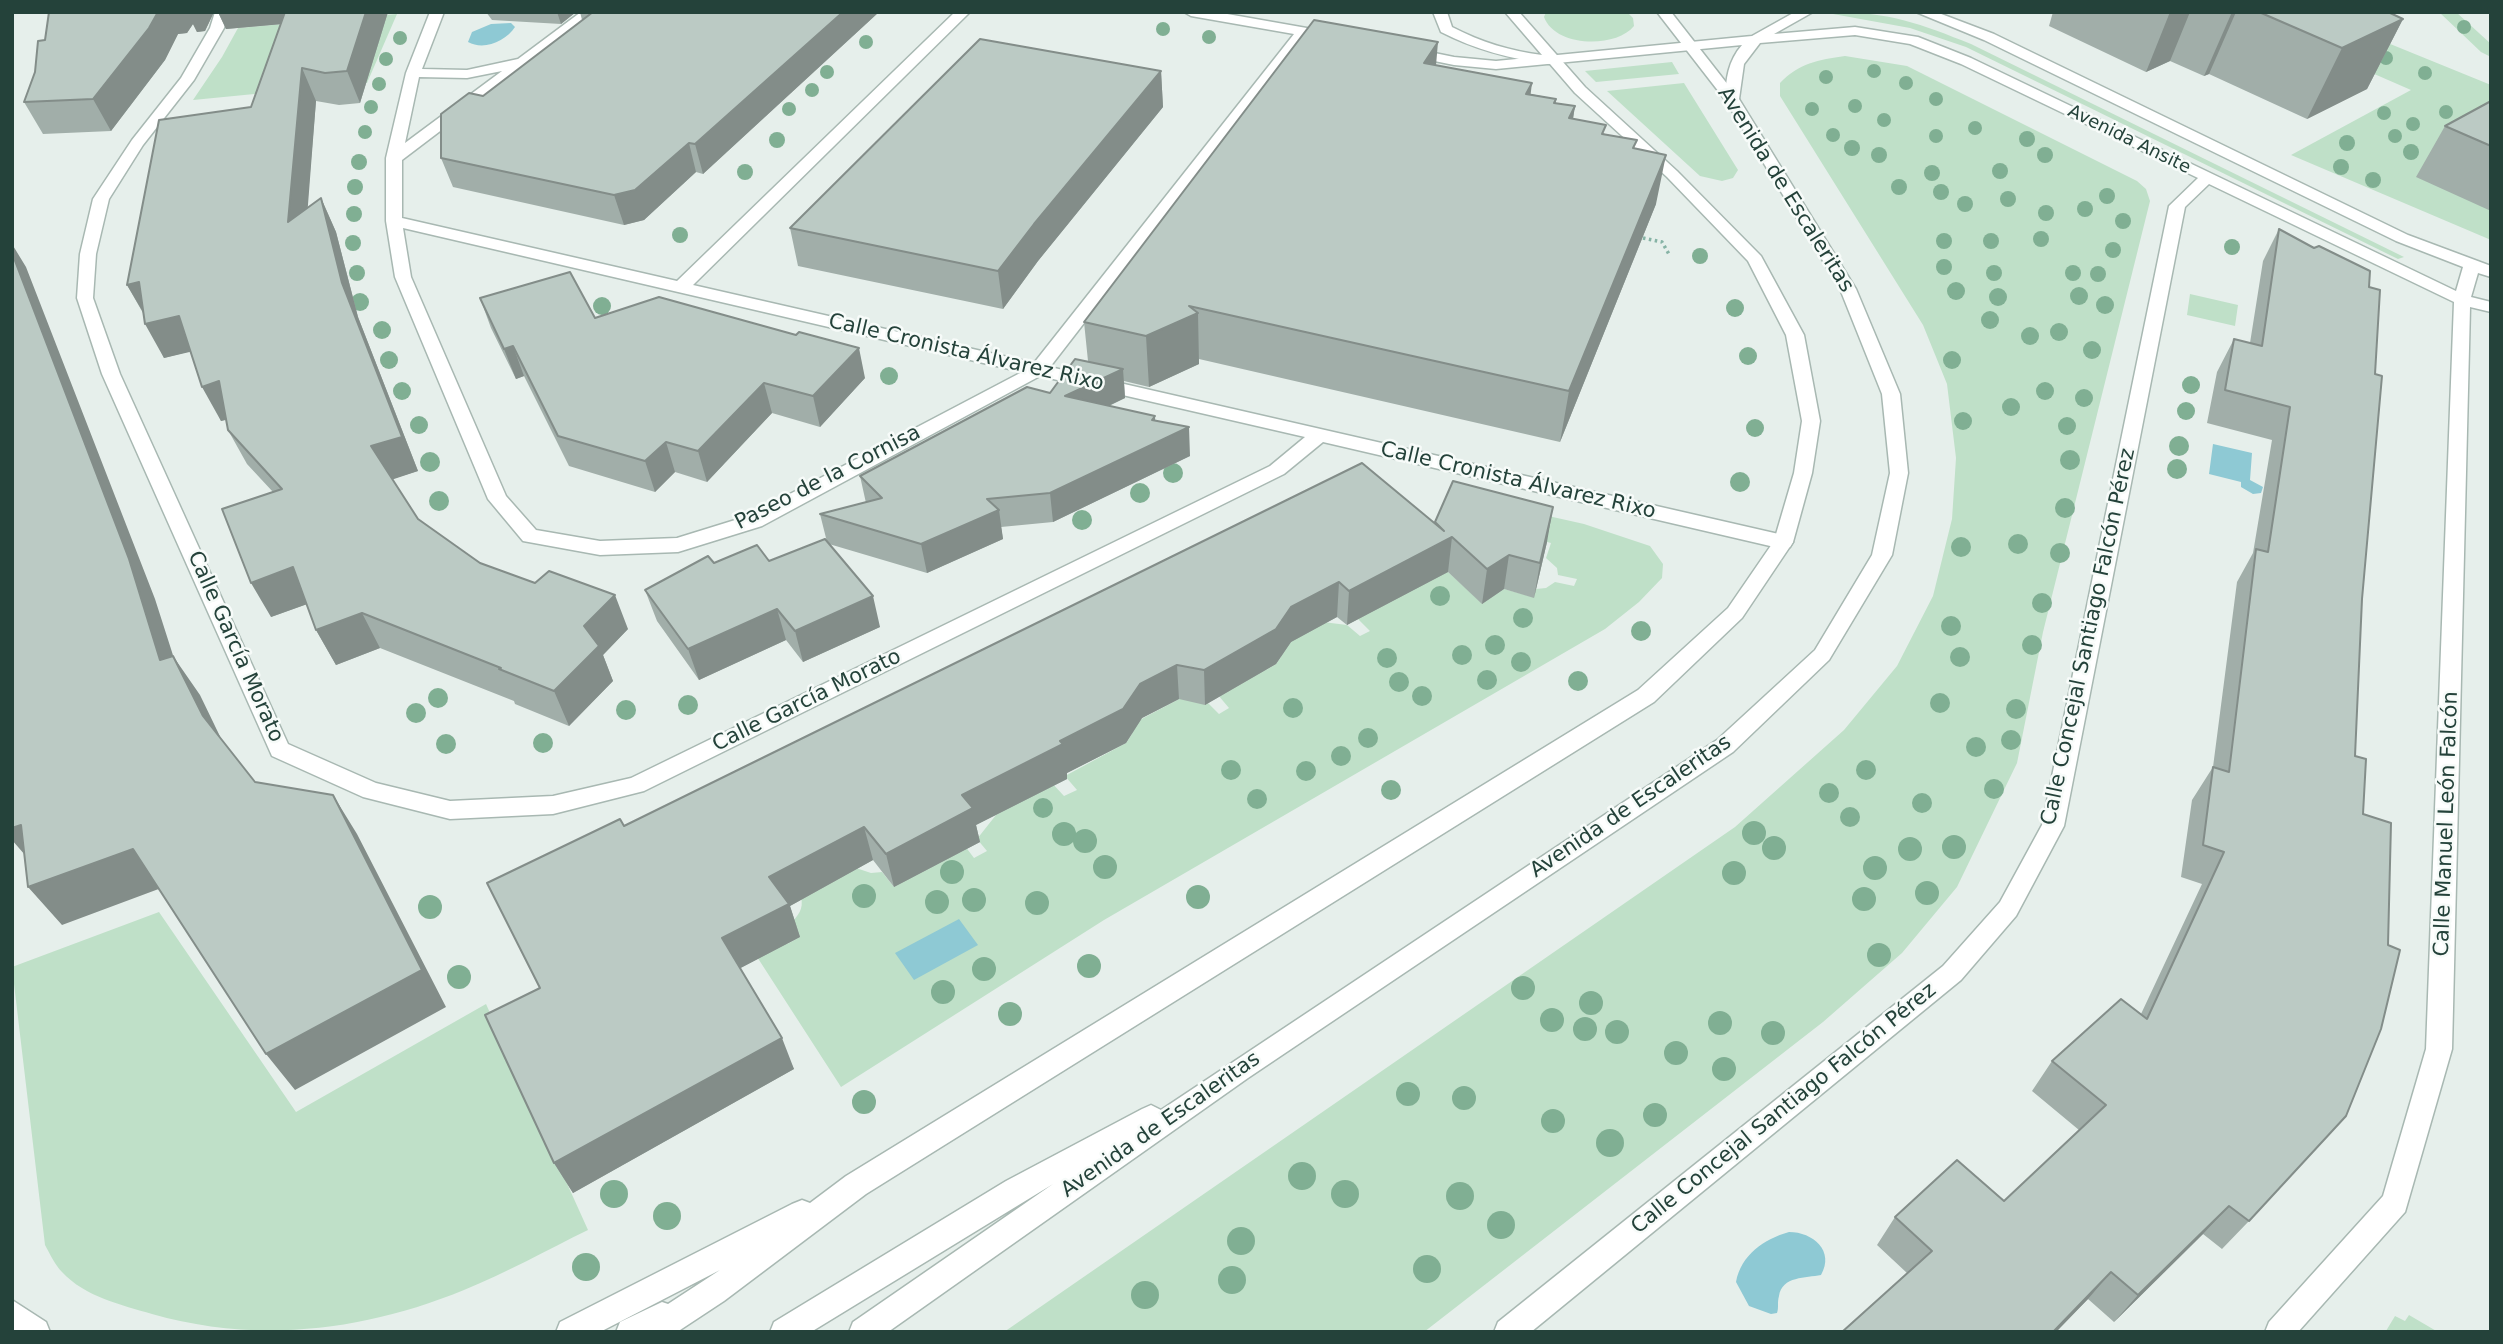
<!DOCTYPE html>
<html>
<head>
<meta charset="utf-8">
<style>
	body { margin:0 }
	#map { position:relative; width:2503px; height:1344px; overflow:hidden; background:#e6efeb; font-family:"DejaVu Sans",sans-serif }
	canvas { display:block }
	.frame { position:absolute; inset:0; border:14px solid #24423a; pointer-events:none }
</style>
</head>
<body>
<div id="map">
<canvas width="2503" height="1344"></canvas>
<div class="frame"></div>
</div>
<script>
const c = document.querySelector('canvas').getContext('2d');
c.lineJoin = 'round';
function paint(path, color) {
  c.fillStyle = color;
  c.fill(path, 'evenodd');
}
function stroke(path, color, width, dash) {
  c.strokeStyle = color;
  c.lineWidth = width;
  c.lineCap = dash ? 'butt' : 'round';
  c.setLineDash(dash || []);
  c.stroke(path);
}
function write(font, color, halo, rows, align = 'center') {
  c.font = font + ' "DejaVu Sans",sans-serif';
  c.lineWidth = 5;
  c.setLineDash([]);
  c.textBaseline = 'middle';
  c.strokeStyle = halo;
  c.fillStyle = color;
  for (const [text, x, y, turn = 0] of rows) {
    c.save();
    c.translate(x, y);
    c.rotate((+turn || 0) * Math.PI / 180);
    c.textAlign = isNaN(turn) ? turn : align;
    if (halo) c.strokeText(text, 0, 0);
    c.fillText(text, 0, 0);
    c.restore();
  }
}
paint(new Path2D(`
	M1546,12H1627L1633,18L1634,26C1615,49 1555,47 1544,17Z
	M1835,12C1889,12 1921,24 1971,44L2404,257L2398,259L1966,47L1910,28L1833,14Z
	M2232,12L2346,26L2491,85V240L2291,155L2411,90Z
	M2439,12H2456L2491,44V57L2481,52Z
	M397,14L367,83L193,100L222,57L238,28Z
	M1845,56L1907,66L2137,181L2146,189L2150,201L2043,632L2017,763L1957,887L1902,953L1823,1022L1424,1332H1004L1735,827L1844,730L1897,666L1933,596L1952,519L1956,458L1947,384L1923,325L1780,96V83C1799,63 1818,60 1845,56Z
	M1672,62L1679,74L1596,82L1585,71Z
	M1684,83L1738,170L1733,178L1722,181L1700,176L1607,91Z
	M2190,294L2238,305L2235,326L2187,315Z
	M1468,498L1584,524L1650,546L1663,564L1662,578L1639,602L1605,629L1104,920L841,1087L741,932L787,944L800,937L790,924C798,916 804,909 801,897L856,868L871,873L882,872L894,887L965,846L974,858L987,851L977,839L996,815L1051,782L1064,796L1077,790L1065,776L1126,743L1132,734V724L1181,698L1206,701L1219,714L1229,708L1218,695L1255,670H1266L1276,664L1281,657L1280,646L1323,622L1347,625L1360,636L1370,631L1358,619L1437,562L1482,603L1504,589L1533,597L1536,589L1546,588L1555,582L1574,586L1577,579L1558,575L1557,568L1546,558L1551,543L1459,519Z
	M159,912L296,1112L486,1004L588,1230C547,1250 506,1273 464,1290C364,1331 257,1344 152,1314C122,1305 85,1297 62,1272C55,1265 50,1254 45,1245L12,967Z
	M2409,1315L2438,1332L2386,1331L2395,1316L2405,1321Z`), '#bfe0c8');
paint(new Path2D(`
	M511,23L515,27C506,41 484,51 468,42L472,32L491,24Z
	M2213,444L2252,453L2250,480L2263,487L2261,493L2253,494L2241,487V482L2209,474Z
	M959,919L978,945L914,980L895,953Z
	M1789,1232C1813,1232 1835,1251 1821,1275C1806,1278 1782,1276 1779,1296C1777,1303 1779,1307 1777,1313L1771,1314L1749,1306L1736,1282C1741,1255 1764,1239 1789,1232Z`), '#8ec9d4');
const minor = new Path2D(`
	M215,12H229L224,28L194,80L143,145L109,199L96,254L93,298L120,374L288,744L376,783L450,801L553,796L631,778L1270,466L1305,437L1040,376L762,526L678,552L600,555L523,541L488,499L395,277L386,221V158L406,73L430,12H444L422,69L467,70L518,59L581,12H597L402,160V218L677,281L955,12H970L693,285L1034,363L1294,34L1191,16L1184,12H1216L1318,30V36H1306L1050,367L1783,535L1790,537L1793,542L1790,547L1783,549L1323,442L1284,474L644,791L553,814L450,819L363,797L272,756L102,374L77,298L80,254L93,199L132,140L181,78L210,28ZM502,71L405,143L419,77L467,78ZM403,228L1022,372L748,516L677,538L600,541L536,530L506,496L411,277Z
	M1795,12H1813L1774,34L1855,27L1918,37L1971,58L2456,291L2463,267L2396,241L1984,40L1916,12H1936L1994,34L2408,235L2491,266V277L2478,273L2471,297L2491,302V312L2470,307L2452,1049L2405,1212L2298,1332H2265L2269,1322L2383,1196L2426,1049L2454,302L2209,184L2185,207L2064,826L2016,916L1961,980L1531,1332H1494L1498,1322L1943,966L2000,902L2042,825L2169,206L2198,178L1961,64L1910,44L1855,35L1760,43L1744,64L1739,99L1732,103L1725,99C1726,79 1728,61 1742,45L1496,69L1454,65L1405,55L1403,52L1410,48L1454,57L1496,61L1752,36Z`);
const tertiary = new Path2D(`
	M1433,12H1447L1452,27C1481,42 1510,51 1542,55L1505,12H1519L1585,87L1677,171L1761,256L1804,335L1820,421L1812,473L1793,542L1742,618L1654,702L866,1194L724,1301L677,1332H616L620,1322L662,1302L668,1304L720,1270L600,1332H556L560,1322L792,1204L802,1200L810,1203L846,1176L1638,690L1728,608L1774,541L1794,473L1802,421L1786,335L1748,261L1667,177L1575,93L1550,64C1511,59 1476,50 1441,32Z
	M1657,12H1671L1739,99L1856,289L1900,394L1908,473L1892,555L1829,660L1733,752L1248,1078L888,1332H849L853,1322L1053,1184L811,1332H770L774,1322L1006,1181L1142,1109L1151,1105L1161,1110L1717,740L1815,650L1872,555L1890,473L1882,394L1840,289L1726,101Z
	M12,1300L46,1322L50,1332H12Z`);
stroke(minor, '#a8b8b2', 3);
stroke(tertiary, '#a8b8b2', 3);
stroke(new Path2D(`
	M1643,238L1662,242L1670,256`), '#86b3a5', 3.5, [2.5, 3.5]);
paint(minor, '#fff');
paint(tertiary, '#fff');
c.fillStyle = '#80af93';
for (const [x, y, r] of [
	[2464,27,7],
	[1163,29,7],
	[1209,37,7],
	[400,38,7],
	[866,42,7],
	[2386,58,7],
	[386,59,7],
	[1874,71,7],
	[827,72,7],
	[2425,73,7],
	[1826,77,7],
	[1906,83,7],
	[379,84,7],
	[812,90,7],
	[1936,99,7],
	[1855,106,7],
	[371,107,7],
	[789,109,7],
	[1812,109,7],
	[2446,112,7],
	[2384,113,7],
	[1884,120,7],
	[2413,124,7],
	[1975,128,7],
	[365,132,7],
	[1833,135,7],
	[1936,136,7],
	[2395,136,7],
	[2027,139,8],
	[777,140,8],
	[2347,143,8],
	[1852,148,8],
	[2411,152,8],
	[1879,155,8],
	[2045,155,8],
	[359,162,8],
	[2341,167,8],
	[2000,171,8],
	[745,172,8],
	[1932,173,8],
	[2373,180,8],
	[355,187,8],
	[1899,187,8],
	[1941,192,8],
	[2107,196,8],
	[2008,199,8],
	[1965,204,8],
	[2085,209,8],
	[2046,213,8],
	[354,214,8],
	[2123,221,8],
	[680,235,8],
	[2041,239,8],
	[1944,241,8],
	[1991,241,8],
	[353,243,8],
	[2232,247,8],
	[2113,250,8],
	[1700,256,8],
	[1944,267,8],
	[357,273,8],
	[1994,273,8],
	[2073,273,8],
	[2098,274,8],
	[1956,291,9],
	[2079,296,9],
	[1998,297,9],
	[360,302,9],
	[2105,305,9],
	[602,306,9],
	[1735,308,9],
	[1990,320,9],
	[382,330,9],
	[2059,332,9],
	[2030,336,9],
	[2092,350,9],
	[1748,356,9],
	[389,360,9],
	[1952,360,9],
	[889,376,9],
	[2191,385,9],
	[402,391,9],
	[2045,391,9],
	[2084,398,9],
	[2011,407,9],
	[2186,411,9],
	[1963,421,9],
	[419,425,9],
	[2067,426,9],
	[1755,428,9],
	[2179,446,10],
	[2070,460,10],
	[430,462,10],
	[2177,469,10],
	[1173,473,10],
	[1740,482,10],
	[1140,493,10],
	[439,501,10],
	[2065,508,10],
	[1082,520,10],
	[2018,544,10],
	[1961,547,10],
	[2060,553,10],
	[1440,596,10],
	[2042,603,10],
	[1523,618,10],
	[1951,626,10],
	[1641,631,10],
	[1495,645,10],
	[2032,645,10],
	[1462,655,10],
	[1960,657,10],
	[1387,658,10],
	[1521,662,10],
	[1487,680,10],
	[1578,681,10],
	[1399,682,10],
	[1422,696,10],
	[438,698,10],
	[1940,703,10],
	[688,705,10],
	[1293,708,10],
	[2016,709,10],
	[626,710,10],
	[416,713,10],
	[1368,738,10],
	[2011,740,10],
	[543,743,10],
	[446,744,10],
	[1976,747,10],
	[1341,756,10],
	[1231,770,10],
	[1866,770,10],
	[1306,771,10],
	[1994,789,10],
	[1391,790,10],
	[1829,793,10],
	[1257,799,10],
	[1922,803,10],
	[1043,808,10],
	[1850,817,10],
	[1754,833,12],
	[1064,834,12],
	[1085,841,12],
	[1954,847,12],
	[1774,848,12],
	[1910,849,12],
	[1105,867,12],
	[1875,868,12],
	[952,872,12],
	[1734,873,12],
	[1927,893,12],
	[864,896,12],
	[1198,897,12],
	[1864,899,12],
	[974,900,12],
	[937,902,12],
	[1037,903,12],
	[430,907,12],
	[1879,955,12],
	[1089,966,12],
	[984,969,12],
	[459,977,12],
	[1523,988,12],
	[943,992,12],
	[1591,1003,12],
	[1010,1014,12],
	[1552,1020,12],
	[1720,1023,12],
	[1585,1029,12],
	[1617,1032,12],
	[1773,1033,12],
	[1676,1053,12],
	[1724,1069,12],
	[1408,1094,12],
	[1464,1098,12],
	[864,1102,12],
	[1655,1115,12],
	[1553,1121,12],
	[1610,1143,14],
	[1302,1176,14],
	[614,1194,14],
	[1345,1194,14],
	[1460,1196,14],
	[667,1216,14],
	[1501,1225,14],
	[1241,1241,14],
	[586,1267,14],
	[1427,1269,14],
	[1232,1280,14],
	[1145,1295,14]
]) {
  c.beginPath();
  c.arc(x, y, r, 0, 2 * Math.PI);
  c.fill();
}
paint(new Path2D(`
	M49,12H214L205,31L197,32L193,24L187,33L178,34L165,60L111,131L43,134L24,102L35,72L45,40Z
	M218,12H388L360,103L339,105L316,101L307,208L321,198L336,232L358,317L418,471L392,479L418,519L480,563L628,629L603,655L613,681L569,726L515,704L514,701L380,648L336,665L316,630L307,604L271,617L273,492L247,464L228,430L226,420L221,421L191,351L164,358L143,313L127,285L251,107L281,24L226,29Z
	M486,12H576L561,24L492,20Z
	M580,12H879L703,174L696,172L644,220L624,225L453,187L441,158L483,96L582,20Z
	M2053,12H2388L2403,19L2367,89L2307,119L2209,74L2204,76L2170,61L2146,72L2049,26Z
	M1436,65L1531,94L1556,99V103L1575,106L1573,119L1635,148L1656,204L1560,442L1199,359V364L1149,387L1124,381L1125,398L1109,406L1155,421L1190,456L1053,522L1001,527L1003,539L927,573L829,544L880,627L803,662L786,640L699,680L657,621L645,590L714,563L769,561L827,542L820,514L866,503L860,476L1050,393L1088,361L1084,322Z
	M1161,71L1163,107L1038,261L1003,309L798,266L790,228Z
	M2491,101V211L2416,177L2445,126Z
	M2279,229L2314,248L2249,1221L2222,1249L2203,1234L2114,1322L2088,1299L2056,1332H1842L1907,1273L1877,1245L1895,1217L2004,1201L2079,1130L2032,1091L2052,1061L2141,1014L2202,884L2181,877L2192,800L2213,767L2237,582L2253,553L2272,440L2207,423L2217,372L2234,339L2250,343L2263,261Z
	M480,298L595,318L865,378L820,427L772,413L707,482L675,472L655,492L569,466L524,376L516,379L491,328Z
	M1435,523L1547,542L1534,598L1504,589L1482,604L1448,572L1347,625L1337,617L1291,642L1276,664L1205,705L1179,699L1142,718L1126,743L1067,773V779L976,825L980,842L894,887L873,860L790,906L800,937L740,968L794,1069L573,1193L554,1163L540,988L624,826Z`), '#a1aea9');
paint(new Path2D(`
	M158,12H214L205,31L197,32L193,24L187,33L178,34L165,60L111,131L93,99Z
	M218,12H302L306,22L226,29Z
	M366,12H388L360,103L347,71Z
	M557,12H576L561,24Z
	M843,12H879L703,174L695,144Z
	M2170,12H2190L2170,61L2146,72Z
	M2232,12H2236L2209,74L2204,76Z
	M2403,19L2367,89L2307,119L2342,48Z
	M1438,42L1434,89L1424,63Z
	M302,68L316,101L304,256L288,222Z
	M1161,71L1163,107L1038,261L1003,309L998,271L1034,224Z
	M1532,83L1526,131V94Z
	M1575,106L1567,155L1569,118Z
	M689,143L696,172L644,220L624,225L614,195Z
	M1666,155L1656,204L1560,442L1569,391Z
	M321,198L336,232L358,317L418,471L388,481L371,446L342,283Z
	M12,244L26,267L155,599L187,699L160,660L12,253Z
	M139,282L147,319L127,285Z
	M1198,313L1199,364L1149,387L1146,336Z
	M179,316L198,350L164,358L145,324Z
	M513,346L524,376L516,379L504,349Z
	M859,348L865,378L820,427L813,396Z
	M1123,369L1125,398L1068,425L1065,396Z
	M219,381L238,416L221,421L202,387Z
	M764,383L772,413L707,482L698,451Z
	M1155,416L1156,442L1189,427L1190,456L1053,522L1050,493L1152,420Z
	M666,442L675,472L655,492L645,461Z
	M1553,507L1547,542L1534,598L1540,563Z
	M999,510L1003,539L927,573L921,544Z
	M1452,537L1448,572L1347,625L1349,591Z
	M1509,555L1504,589L1482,604L1487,569Z
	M293,567L313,602L271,617L251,583Z
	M1339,582L1337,617L1291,642L1276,664L1205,705L1204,670L1291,607Z
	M615,595L628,629L603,655L613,681L569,726L554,691L584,626Z
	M873,596L880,627L803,662L795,631Z
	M777,609L786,640L699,680L688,649Z
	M362,613L380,648L336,665L316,630Z
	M173,656L200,695L229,755L203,716Z
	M1177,665L1179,699L1142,718L1126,743L1067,773V779L976,825L980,842L894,887L886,854L962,795L1060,741L1140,684Z
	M333,795L357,834L446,1007L295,1090L266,1054Z
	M21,825L38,870L12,840V828Z
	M864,827L873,860L790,906L800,937L735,971L722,938L769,877Z
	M133,849L164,887L62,925L28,887Z
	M782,1038L794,1069L573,1193L554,1163Z
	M2229,1206L2203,1234L2114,1322L2138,1295Z
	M2111,1272L2088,1299L2056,1332H2053Z`), '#838d89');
const building = new Path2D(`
	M49,12H158L149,28L93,99L24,102L35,72L38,41L45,40Z
	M285,12H366L347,71L325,73L302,68L288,222L321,198L342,283L402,437L371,446L418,519L480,563L535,583L549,571L615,595L584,626L599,646L554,691L499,669L501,668L362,613L316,630L293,567L251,583L222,509L282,489L228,430L219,381L202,387L179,316L145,324L139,282L127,285L159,120L251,107Z
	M593,12H843L695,144L689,143L635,190L614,195L441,158V114L469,93L483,96Z
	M2259,12H2388L2403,19L2342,48Z
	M1314,20L1438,42L1424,63L1532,83L1526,94L1556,99L1554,103L1575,106L1569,118L1606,125L1602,134L1637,140L1633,148L1666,155L1569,391L1189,306L1198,313L1146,336L1084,322Z
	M980,39L1161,71L1034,224L998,271L790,228Z
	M2491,101V146L2445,126Z
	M2279,229L2314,248L2319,246L2370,271L2369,287L2380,290L2375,374L2382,376L2362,599L2355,756L2366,759L2363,814L2391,823L2388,945L2400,950L2381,1029L2346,1116L2249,1221L2229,1206L2138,1295L2111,1272L2053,1332H1842L1932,1251L1895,1217L1957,1160L2004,1201L2106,1105L2052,1061L2121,999L2147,1019L2224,852L2203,845L2213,767L2229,772L2256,549L2268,552L2290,407L2225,390L2234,339L2262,346Z
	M12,253L129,559L160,660L173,656L203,716L255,782L333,795L422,970L266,1054L133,849L28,887L21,825L12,828Z
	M570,272L595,318L659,297L796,335L799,332L859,348L813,396L764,383L698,451L666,442L645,461L558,436L513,346L504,349L480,298Z
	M1075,359L1123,369L1065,396L1155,416L1152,420L1189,427L1050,493L987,499L999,510L921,544L820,514L882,498L860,476L1027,387L1050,393Z
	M1362,463L1444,531L1435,522L1453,481L1553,507L1540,563L1509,555L1487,569L1452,537L1349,591L1339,582L1291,607L1276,629L1204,670L1177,665L1140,684L1123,709L1060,741L1063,744L962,795L973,808L886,854L864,827L769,877L789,904L722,938L782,1038L554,1163L485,1015L540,988L487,883L620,819L624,826Z
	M825,539L873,596L795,631L777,609L688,649L645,590L708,556L714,563L757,545L769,561Z`);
paint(building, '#bbcac4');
stroke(building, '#838d89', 2);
write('18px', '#24423a', '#f7fbf9', [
	["Avenida Ansite",2129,140,26]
]);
write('21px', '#24423a', '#f7fbf9', [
	["Avenida de Escaleritas",1785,190,58],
	["Calle Cronista Álvarez Rixo",966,353,13],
	["Paseo de la Cornisa",828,478,-27],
	["Calle Cronista Álvarez Rixo",1518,481,13],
	["Calle Concejal Santiago Falcón Pérez",2089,637,-78],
	["Calle García Morato",235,647,66],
	["Calle García Morato",807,701,-26],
	["Avenida de Escaleritas",1631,807,-34],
	["Calle Manuel León Falcón",2447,824,-88],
	["Calle Concejal Santiago Falcón Pérez",1784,1109,-39],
	["Avenida de Escaleritas",1161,1125,-35]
]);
</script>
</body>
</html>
